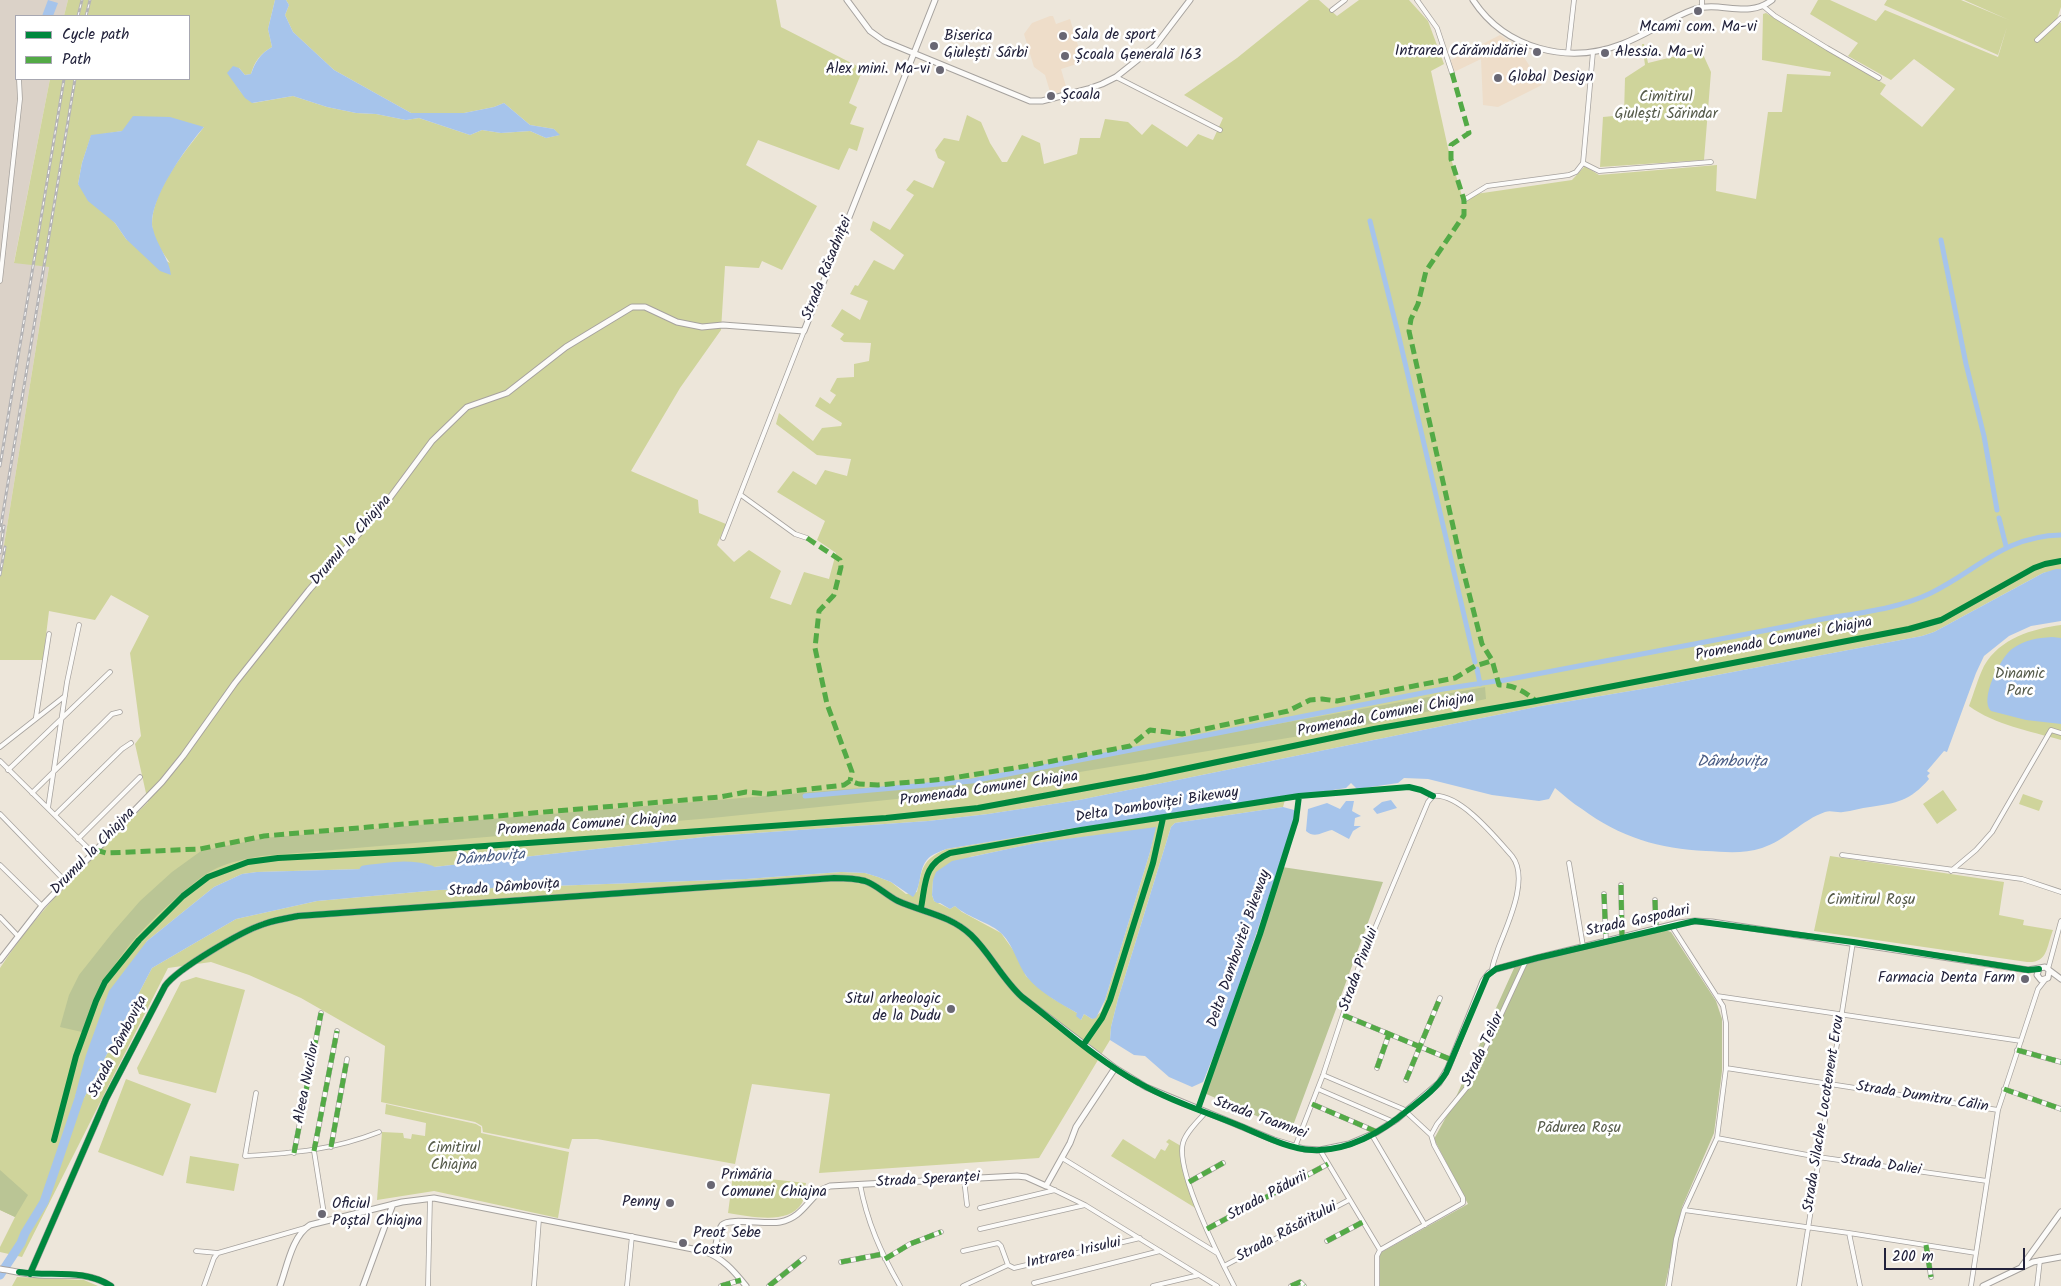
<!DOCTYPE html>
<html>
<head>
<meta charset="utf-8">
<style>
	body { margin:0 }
	#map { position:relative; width:2061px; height:1286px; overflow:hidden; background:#ede6da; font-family:Kalam,sans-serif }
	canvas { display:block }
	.legend { position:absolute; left:15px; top:15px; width:175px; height:65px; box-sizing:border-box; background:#fff; border:1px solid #a7a7b1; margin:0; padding:6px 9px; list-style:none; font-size:15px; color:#22223b }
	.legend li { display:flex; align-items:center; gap:10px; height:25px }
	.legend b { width:25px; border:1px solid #a7a7b1 }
	.scale { position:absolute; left:1884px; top:1248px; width:141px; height:22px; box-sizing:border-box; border:2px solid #22223b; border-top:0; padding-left:6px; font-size:15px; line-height:18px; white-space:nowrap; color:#22223b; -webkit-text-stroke:4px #fff; paint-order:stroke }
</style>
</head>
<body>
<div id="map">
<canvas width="2061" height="1286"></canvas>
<ul class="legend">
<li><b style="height:6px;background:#00873e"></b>Cycle path</li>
<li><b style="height:6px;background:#53aa46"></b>Path</li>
</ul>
<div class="scale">200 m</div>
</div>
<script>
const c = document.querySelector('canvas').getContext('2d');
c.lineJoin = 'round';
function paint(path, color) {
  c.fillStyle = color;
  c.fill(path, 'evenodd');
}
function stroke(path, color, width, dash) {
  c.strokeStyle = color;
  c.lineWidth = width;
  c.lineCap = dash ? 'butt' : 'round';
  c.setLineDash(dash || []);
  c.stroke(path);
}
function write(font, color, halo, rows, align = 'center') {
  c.font = font + ' Kalam,sans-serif';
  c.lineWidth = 5;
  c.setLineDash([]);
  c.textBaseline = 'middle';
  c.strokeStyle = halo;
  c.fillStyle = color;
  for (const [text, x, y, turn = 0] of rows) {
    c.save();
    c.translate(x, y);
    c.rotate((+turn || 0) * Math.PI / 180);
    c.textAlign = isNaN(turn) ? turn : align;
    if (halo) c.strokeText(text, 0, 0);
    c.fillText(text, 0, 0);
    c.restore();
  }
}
paint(new Path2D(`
	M1050,16H1053L1056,24L1070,19L1083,62L1061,69L1067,90L1051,95L1045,75L1034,67L1024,34L1032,23Z
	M1500,35L1516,45L1542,85L1498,107L1483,105L1481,59L1454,72L1451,60Z`), '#eeddc9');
paint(new Path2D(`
	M0,0H68L64,16H16V79H50L14,262L49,267L0,570Z`), '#dbd2c8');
paint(new Path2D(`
	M68,0H275L268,29L272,47C261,53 254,62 251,74L245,75L239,68C235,90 237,88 253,103L293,96L327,107L356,113L376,114L406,120L419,118L470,135L482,130L501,133L530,131L546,138L559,135L554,129L530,125L504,103L494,107L464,113H411L334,70L293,32L285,15L289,5L286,0H776L781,27L863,69L849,103L857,107L850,124L864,128L857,151L849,148L839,170L758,140L746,165L817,206L782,270L762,261L759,268L725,266L721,330L680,388L631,471L698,500L699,513L726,524L717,545L734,562L749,550L781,571L770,598L791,605L804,572L829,579L836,553L817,540L825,521L777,492L793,471L816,485L825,470L847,476L851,459L817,455L776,424L779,413L813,441L822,428L841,426L842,423L815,406L820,397L830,404L836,395L830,391L837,378L854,377V364L869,361L871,343L844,342L840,339L844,334L831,326L842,309L860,320L868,301L850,294L855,285L858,286L874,260L894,270L904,255L870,230L873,221L890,230L914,195L906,190L914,180L933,188L945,162L938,158L935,150L944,138L959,141L967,115L981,122L990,143L1002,162H1007L1022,135L1040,143L1044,164L1077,154L1080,138H1100L1105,119L1128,122L1142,135L1152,124L1187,147L1198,134L1213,140L1223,118L1184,95L1237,58L1309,0H1319L1337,16L1359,0H1409L1428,21L1444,64L1431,71L1448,148L1462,196L1572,180L1585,166L1599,175L1717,165L1716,191L1756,199L1768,112H1782L1787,74L1830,76L1831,72L1762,60L1763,14L1766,13L1886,85L1880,94L1922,127L1955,89L1914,59L1891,80L1848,56L1858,43L1810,14L1818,0H1830L1876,21L1885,10L1998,57L2007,27L1998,55L1884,5L1887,0H1961L2009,20L1964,0H2061V7L2056,22L2061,23V569L2043,573L1934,632L1922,636L1654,687L1541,706L1079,800L988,814L928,821L713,836L434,867L257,872L242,874L214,887L147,941L75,1096L84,1098L152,968L236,919L317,901L439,890L746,879L841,872L865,873L878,877L891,882L906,894L917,892C923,867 921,861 946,849L1067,829L1149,818L1286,796L1283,807L1175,823L1171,827L1118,999L1111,1027L1110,1040L1039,1158L819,1173L830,1094L752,1084L735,1164L597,1139H572L569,1149L483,1132L482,1126L475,1122L381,1102L385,1046L301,998L249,975L211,962L168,968L22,1257L0,1252V1247L15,1217L0,1210V968C41,906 95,854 148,802L135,744L141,736L130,653L149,616L111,595L95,620L49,611L43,660H0V570L49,267L14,263L50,79H189V16H64ZM204,127C184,153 152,190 152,225C152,238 163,253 170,263L126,239L115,223L78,184L82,163L91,136L122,131ZM1155,828L1150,852L1105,1000L1101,1012L1092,1019L1084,1014L1081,1020L1077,1013L1052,998L1026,976L1016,954L1001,933L962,912L955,906L950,909L934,901L932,895L933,880L970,857L1037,843Z
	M1642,44H1644L1648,63L1701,50L1711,72L1704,160L1600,167L1603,117L1624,115L1625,78L1645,65Z
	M2061,625V740C2030,731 1995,725 1969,706C1974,693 1978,678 1984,666C2000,638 2032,629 2061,625Z
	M1943,790L1957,810L1937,824L1923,804Z
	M2023,794L2043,801L2039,811L2019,804Z
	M1830,856L2004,882L1999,915L2024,920L2023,925L2053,930C2046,948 2048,963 2027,962L1814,931Z
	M196,977L245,990L216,1093L139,1074L137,1068L181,982Z
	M126,1079L191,1104L163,1176L98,1152Z
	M386,1104L476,1124L481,1127V1133L569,1152L558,1218L434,1191L377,1200L382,1132L403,1133L404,1138L411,1139L412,1134L425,1136L426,1123L385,1114Z
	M1123,1139L1155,1159L1161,1149L1165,1151L1169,1144L1166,1142L1169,1139L1181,1146L1182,1158L1197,1209L1111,1156Z
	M190,1156L239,1164L234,1191L186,1183Z
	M733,1175L806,1183C805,1190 805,1197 802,1203C788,1226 750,1216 728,1213Z
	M17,1277L84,1280L98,1286H12Z`), '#cfd49b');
paint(new Path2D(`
	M1485,687L1486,699L1361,726L945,794L712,818L261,856C246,859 230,862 217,868C200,876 187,889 174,900C128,940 102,975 82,1032L60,1027L69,995L79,975L113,932L140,901L172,872L201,851L264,838L849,789L946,783Z
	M1282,867L1383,882L1291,1131L1204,1093Z
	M1665,930L1671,932L1716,1001L1722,1019V1071L1714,1133L1682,1207L1665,1286H1380V1253L1468,1204L1434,1139L1451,1108L1515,966Z
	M0,1170L28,1195L15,1217L0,1210Z`), '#bac595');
paint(new Path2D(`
	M48,0L58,3L53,16H42Z
	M275,0H286L289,5L285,15L293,32L334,70L411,113H464L494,107L504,103L530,125L554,129L560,135L546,138L530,131L501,133L482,130L470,135L419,118L406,120L376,114L356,113L327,107L293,96L252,103L245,98L227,73L233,66L239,68L245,75L251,74C255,62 261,53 272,47L268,29Z
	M133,116L170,117L204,127C187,146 146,203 153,229C157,246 169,258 171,275L160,271L126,239L115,223L88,201L78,184L82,163L91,135L122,131Z
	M2056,569H2061V621L2031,626L2009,636L1984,656L1976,673L1947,752L1944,751L1927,771L1930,773L1927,776L1929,779C1910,801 1897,803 1870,807C1861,808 1852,811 1843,812C1837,813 1831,810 1825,812C1802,820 1786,840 1762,848C1744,854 1725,852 1706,851C1660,849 1619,837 1582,809C1572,803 1564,795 1555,788L1549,799L1539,801L1492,795L1428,779L1404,778L1398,783L1357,789L1351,783L1346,788L1149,818L1067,829L946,849C942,851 935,853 931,856C917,866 923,885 913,897L891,882L878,877L865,873L841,872L746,879L439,890L317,901L236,919L152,968L84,1098L75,1096L86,1055L109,991L147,941L214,887L242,874L257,872L434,867L713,836L928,821L988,814L1079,800L1541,706L1654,687L1922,636L1934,632L2043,573Z
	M2052,637L2061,638V724L2026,720L1991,711C1979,700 2000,658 2012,649C2024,640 2037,638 2052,637Z
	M1391,800L1397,808L1377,814L1373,809L1382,802Z
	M1346,801H1354L1352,811L1361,816L1355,818L1354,826H1361L1353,831L1349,839L1332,830C1322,832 1315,839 1306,831L1308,809L1327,803L1340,809Z
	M1283,807L1294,810L1295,819L1223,1032L1203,1082L1192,1087L1169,1077L1145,1056L1134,1055L1110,1040L1111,1027L1118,999L1171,827L1175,823Z
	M1156,827L1150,852L1105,1000L1096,1018L1092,1019L1084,1014L1081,1020L1076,1016L1077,1013C1060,1003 1040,993 1027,977C1017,964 1014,946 1002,934C992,923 968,918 955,906L950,909L940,903H937L934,901L932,895L933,880L936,872L952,861L1036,843Z`), '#a6c4eb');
stroke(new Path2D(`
	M1370,221L1399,337L1475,662
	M1941,240L1966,364L1984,436L1997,510
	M1999,518L2006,546
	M1477,669L1480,684
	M1500,681L1794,625C1838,614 1890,613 1931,593C1978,570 2004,536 2061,535
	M805,796L972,781L1443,689L1496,681`), '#a6c4eb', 5);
stroke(new Path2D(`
	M364,870C386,867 409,863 431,870
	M0,1275L21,1243L25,1233L44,1202L83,1087`), '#a6c4eb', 9);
const street = new Path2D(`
	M1417,0L1437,28L1452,73
	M1763,6L1775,16L1827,48L1879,78
	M1702,8V0
	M1332,10L1345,0
	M2037,40L2061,18
	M1568,53L1574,0
	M1116,77L1220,130
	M1583,163L1593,52
	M1464,200L1487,186L1569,175L1576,172L1583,163L1599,171L1711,162
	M0,281L20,99L19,79
	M741,495L795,534L807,538
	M723,538L804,331
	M36,717L49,634
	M0,747L65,696
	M0,761L93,853
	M8,770L110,672
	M32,793L102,724L112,714L120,712
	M48,808L67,682L79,625
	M0,814L65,881
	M55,815L122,749L131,743
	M78,839L140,777
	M1842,855L2022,879L2061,892
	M1569,863L1583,946
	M0,865L42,906
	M1951,871L1976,850L1992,832L2051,730L2061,733
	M1621,885L1622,937
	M1604,894L1606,941
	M1655,900L1656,929
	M0,917L17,935
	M2048,969L2061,921
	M1717,996L2021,1041
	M1343,1015L1452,1060
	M2017,1050L2061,1062
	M1377,1068L1389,1034
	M1726,1068L1998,1110
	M1323,1075L1403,1109L1431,1135
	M1406,1080L1440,998
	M1318,1089L1394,1122
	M2004,1089L2061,1109
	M256,1093L245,1156C294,1153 333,1150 379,1132
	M1312,1104L1377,1132
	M1206,1112C1198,1121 1186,1132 1183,1143C1175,1170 1220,1259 1234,1286
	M1372,1135L1425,1225
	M1717,1138L1818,1157L1987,1181
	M331,1147L347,1059
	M1295,1147L1323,1075L1359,966L1428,802L1433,796C1460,793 1496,838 1512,856C1530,879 1507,925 1498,949C1496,956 1492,964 1492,971
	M1320,1150L1380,1250
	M294,1153L321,1013
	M1062,1158L1217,1253
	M964,1179L967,1205
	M1189,1182L1223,1163
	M860,1184C867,1222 881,1253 900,1286
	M1046,1186L1085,1205L1217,1286
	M980,1208L1055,1190
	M1684,1210L1849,1233L1976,1253
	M325,1220L314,1151L337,1031
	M980,1229L1085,1205
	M1207,1229L1328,1164
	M1849,1233L1860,1286
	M1327,1241L1363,1222
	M1926,1245L1931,1277
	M196,1251L218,1253L305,1228
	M963,1251L998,1243L1001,1246L1008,1265L1014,1268L1140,1238
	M885,1259L910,1244L941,1232
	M841,1262L883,1254
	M1224,1266L1349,1200
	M1034,1283L1160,1251
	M204,1286L214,1258L217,1254
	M428,1286L430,1198
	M534,1286L539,1219
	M627,1286L632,1236
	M721,1286L741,1280
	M769,1286L804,1258
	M963,1286L1008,1265
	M1153,1286L1199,1275
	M1291,1286L1300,1282L1304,1286
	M1377,1286V1256L1380,1250L1463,1203V1198L1434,1145L1431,1135L1437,1124L1468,1086L1526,961
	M1669,1286L1676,1239L1684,1210L1717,1138L1726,1068V1023L1723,1006L1671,925
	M1799,1286L1853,942
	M1971,1286L1998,1110L2038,989L2045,980
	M2037,1286L2040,1260`);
const secondary = new Path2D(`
	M847,0L870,31L884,41L1030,101H1042L1088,89L1102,84L1116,77L1155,46L1190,0
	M1473,0C1505,49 1568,65 1622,44C1647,35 1669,18 1695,9C1721,1 1748,19 1772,0
	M0,960L42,906L162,782L183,756L235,683L309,590L386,503L432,441L467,407L507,393L566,347L632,307H645L677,322L702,327L723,325L804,331L935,0
	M2039,969L2037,975L2041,980L2048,978L2049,971
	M714,1255C716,1247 717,1231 722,1225C729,1217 767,1225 780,1222C806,1217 810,1192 830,1186L1017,1176L1026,1177L1046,1186L1070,1143L1076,1127L1115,1068
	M2022,1266L2061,1212
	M0,1269C13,1271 26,1274 39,1275C67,1277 86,1270 111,1286
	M30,1274L106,1099L165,986C177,969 242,931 264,924C275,920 287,918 298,916L834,878C844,878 854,878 865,881C877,885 886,895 898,901C922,912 950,915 971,935C990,953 1002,979 1022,997L1115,1068L1146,1087L1274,1140L1304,1149L1320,1150L1349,1144L1377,1132L1397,1119L1439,1083L1448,1068L1483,981L1489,973L1496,969L1537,958L1679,923L1695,921L1712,922L2028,970L2045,967L2061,979
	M280,1286C287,1267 292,1236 310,1225L402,1202L434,1198L703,1251C722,1257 734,1271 746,1286
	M363,1286L393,1204
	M1983,1286L2033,1262L2061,1257`);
stroke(street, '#a6a29e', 5.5);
stroke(secondary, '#a6a29e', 7);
stroke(street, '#fcfbf9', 4);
stroke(secondary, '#fcfbf9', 5);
const rail = new Path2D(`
	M78,16L82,0
	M86,16L90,0
	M0,466L64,79
	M0,531L75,79
	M0,553L4,526
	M0,575L5,547`);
stroke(rail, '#b4b3b5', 3);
stroke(rail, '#fff', 1, [4]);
stroke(new Path2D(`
	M1452,73L1469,133L1451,145V159L1464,200V215L1426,271L1418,304L1411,319L1409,331L1462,566L1482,644L1492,660L1499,685C1514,685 1524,691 1536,701
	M807,538L840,560L841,567L834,595L819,611L815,648L827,704L852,772L850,781
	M96,850L106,853L200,849L264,836L720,797L746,792L768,794L844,785L850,781L859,784L878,785L946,779L1027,766L1130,746L1150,730L1182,734L1288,711L1310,700L1322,699L1337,701L1455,678L1475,666L1491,661
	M1621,885L1622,937
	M1604,894L1606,941
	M1655,900L1656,929
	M1343,1015L1452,1060
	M2017,1050L2061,1062
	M1377,1068L1389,1034
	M1406,1080L1440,998
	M2004,1089L2061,1109
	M1312,1104L1377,1132
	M331,1147L347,1059
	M314,1151L337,1031
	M294,1153L321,1013
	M1189,1182L1223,1163
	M1207,1229L1328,1164
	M1327,1241L1363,1222
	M1926,1245L1931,1277
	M885,1259L910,1244L941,1232
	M841,1262L883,1254
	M721,1286L741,1280
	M769,1286L804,1258
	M1291,1286L1300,1282L1304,1286`), '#53aa46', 5, [10, 5]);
stroke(new Path2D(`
	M921,908C926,882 923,865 950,853L1081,830L1299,796L1409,787L1421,790L1433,796
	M1084,1044L1102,1018L1110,1000L1153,863L1163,818
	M1198,1109L1260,934L1296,820L1299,796
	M54,1140L76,1056L96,1001L105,982L139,940L183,896L208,877L248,862L278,858L413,851L886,818L978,808L1146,777L1374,729L1536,701L1909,629L1941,620L2034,568L2045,564L2061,561
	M19,1272C51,1277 83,1268 111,1286
	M30,1274L106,1099L165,986C177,969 242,931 264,924C275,920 287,918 298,916L834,878C844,878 854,878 865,881C877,885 886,895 898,901C922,912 950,915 971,935C990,953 1002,979 1022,997C1060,1026 1097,1060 1139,1083C1170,1101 1206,1112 1240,1126C1262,1135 1288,1149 1312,1150C1347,1152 1382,1132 1408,1110C1422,1099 1437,1088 1446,1073L1487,976L1496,969L1537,958L1695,921L1853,942L2028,970L2039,969`), '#00873e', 6);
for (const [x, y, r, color] of [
	[1698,11,5,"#696773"],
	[1063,36,5,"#696773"],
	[934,46,5,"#696773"],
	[1537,52,5,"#696773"],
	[1605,53,5,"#696773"],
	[1065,56,5,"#696773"],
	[940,70,5,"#696773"],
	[1498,78,5,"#696773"],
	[1051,96,5,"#696773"],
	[2025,979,5,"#696773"],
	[951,1009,5,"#696773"],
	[711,1185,5,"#696773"],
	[670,1203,5,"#696773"],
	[322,1214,5,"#696773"],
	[683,1243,5,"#696773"]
]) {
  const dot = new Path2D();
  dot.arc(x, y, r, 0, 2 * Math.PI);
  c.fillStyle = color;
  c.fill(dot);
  stroke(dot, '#fff', 2);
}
write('15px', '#22223b', '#fff', [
	["Mcami com. Ma-vi",1698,28,"center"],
	["Sala de sport",1073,36],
	["Biserica",944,37],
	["Giulești Sârbi",944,54],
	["Intrarea Cărămidăriei",1527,52,"right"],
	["Alessia. Ma-vi",1615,53],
	["Școala Generală 163",1075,56],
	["Alex mini. Ma-vi",930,70,"right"],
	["Global Design",1508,78],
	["Școala",1061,96],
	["Farmacia Denta Farm",2015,979,"right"],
	["Situl arheologic",941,1000,"right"],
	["de la Dudu",941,1017,"right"],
	["Primăria",721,1176],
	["Comunei Chiajna",721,1193],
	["Penny",660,1203,"right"],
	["Oficiul",332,1205],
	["Poștal Chiajna",332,1222],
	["Preot Sebe",693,1234],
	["Costin",693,1251]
], 'left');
write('15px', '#565b4a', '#fff', [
	["Cimitirul",1666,98],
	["Giulești Sărindar",1666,115],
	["Dinamic",2020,675],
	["Parc",2020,692],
	["Cimitirul Roșu",1871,901],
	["Pădurea Roșu",1579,1129],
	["Cimitirul",454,1149],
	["Chiajna",454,1166]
]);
write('15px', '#22223b', '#fff', [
	["Strada Răsadniței",828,269,-68],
	["Drumul la Chiajna",352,541,-49],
	["Promenada Comunei Chiajna",1784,640,-11],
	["Promenada Comunei Chiajna",1386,716,-11],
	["Promenada Comunei Chiajna",989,790,-8],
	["Delta Damboviței Bikeway",1157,806,-9],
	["Promenada Comunei Chiajna",587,826,-4],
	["Drumul la Chiajna",94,852,-46],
	["Strada Dâmbovița",504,889,-4],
	["Strada Gospodari",1638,922,-12],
	["Delta Dambovitei Bikeway",1240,949,-71],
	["Strada Pinului",1360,970,-70],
	["Strada Dâmbovița",119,1047,-63],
	["Strada Teilor",1484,1050,-65],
	["Aleea Nucilor",308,1083,-79],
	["Strada Dumitru Călin",1922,1098,9],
	["Strada Silache Locotenent Erou",1825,1114,-81],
	["Strada Toamnei",1260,1119,20],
	["Strada Daliei",1881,1166,8],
	["Strada Speranței",928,1181,-3],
	["Strada Pădurii",1268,1197,-28],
	["Strada Răsăritului",1287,1233,-28],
	["Intrarea Irisului",1074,1254,-13]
]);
write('italic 16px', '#4a5d84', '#fff', [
	["Dâmbovița",1732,763],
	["Dâmbovița",490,859,-5]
]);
</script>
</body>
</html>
